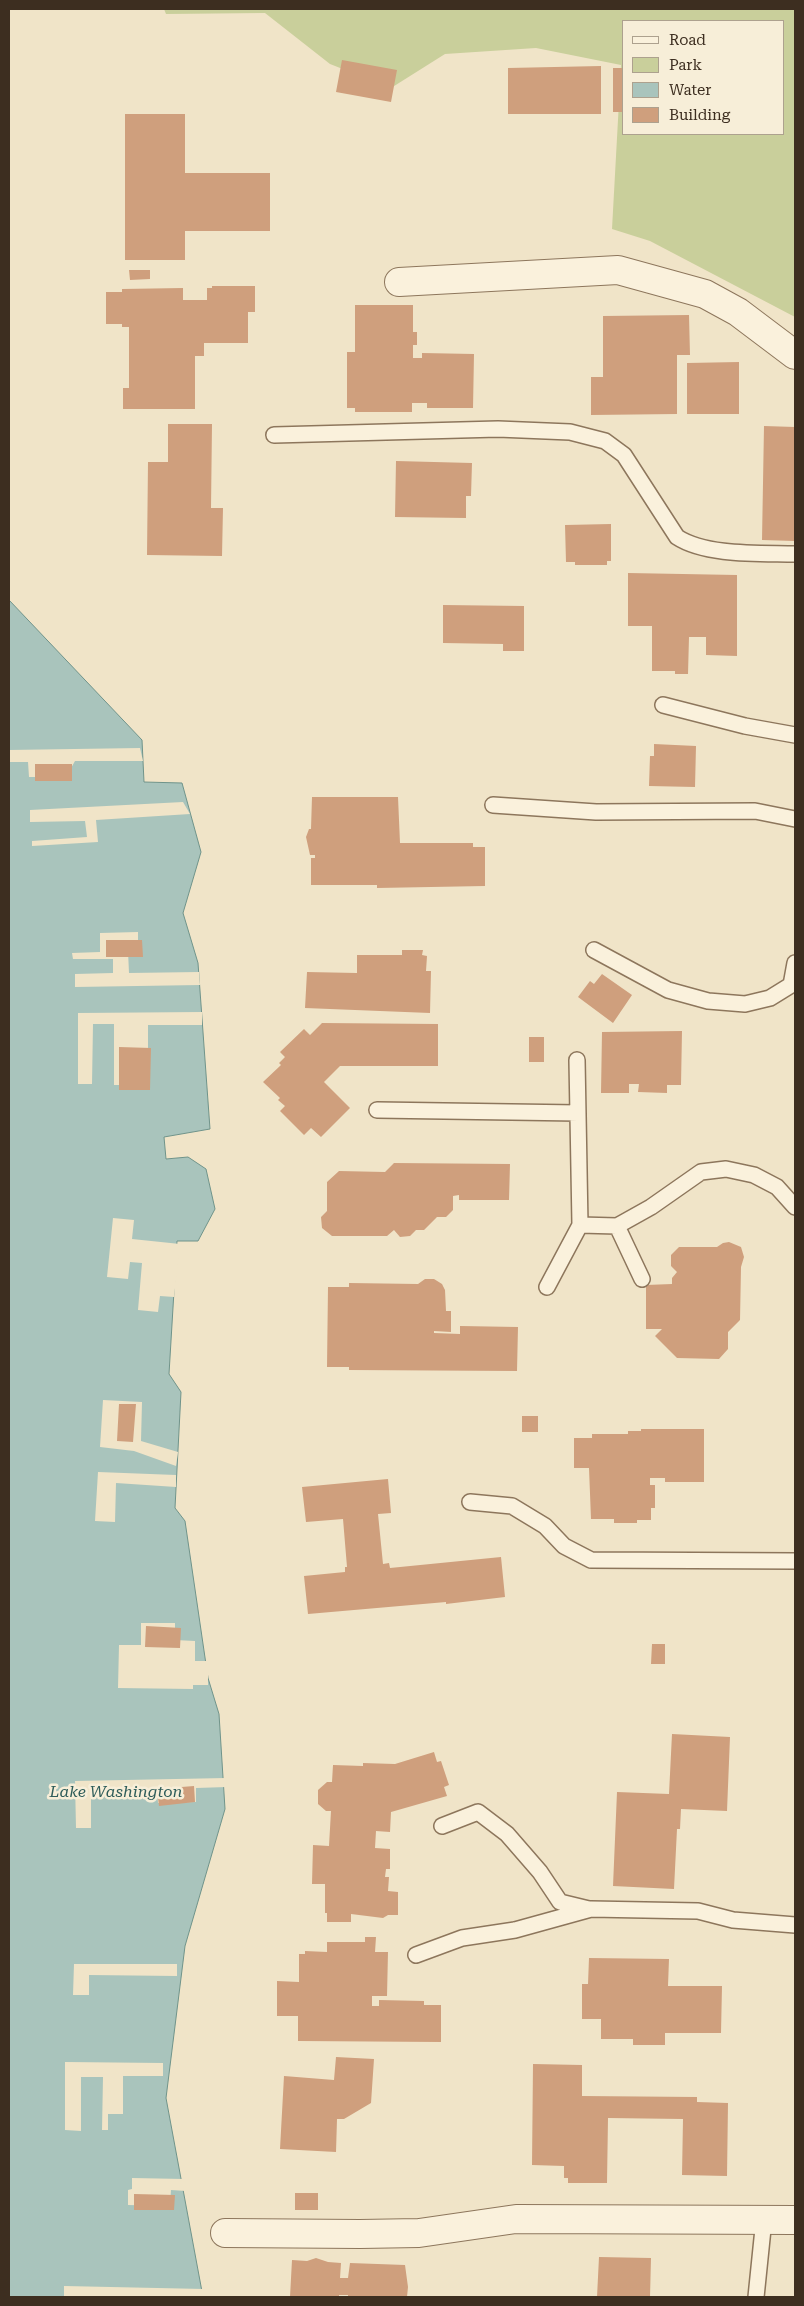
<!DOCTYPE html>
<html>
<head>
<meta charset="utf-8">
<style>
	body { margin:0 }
	#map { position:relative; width:804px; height:2306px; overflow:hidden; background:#f0e4c8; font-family:"Roboto Serif",serif }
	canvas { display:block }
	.frame { position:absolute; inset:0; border:10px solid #3d2e20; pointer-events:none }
	.legend { position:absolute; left:622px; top:20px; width:162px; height:115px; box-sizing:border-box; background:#f7eed8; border:1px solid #ada18e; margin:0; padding:6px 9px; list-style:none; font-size:15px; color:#3d2e20 }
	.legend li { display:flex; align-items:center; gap:10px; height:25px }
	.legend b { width:25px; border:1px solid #ada18e }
</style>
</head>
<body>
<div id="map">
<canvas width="804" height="2306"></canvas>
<div class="frame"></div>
<ul class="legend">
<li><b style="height:6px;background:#faf1dc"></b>Road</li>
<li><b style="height:14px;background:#c9cf9b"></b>Park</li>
<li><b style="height:14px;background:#a9c4bc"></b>Water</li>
<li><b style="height:14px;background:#cf9f7d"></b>Building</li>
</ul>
</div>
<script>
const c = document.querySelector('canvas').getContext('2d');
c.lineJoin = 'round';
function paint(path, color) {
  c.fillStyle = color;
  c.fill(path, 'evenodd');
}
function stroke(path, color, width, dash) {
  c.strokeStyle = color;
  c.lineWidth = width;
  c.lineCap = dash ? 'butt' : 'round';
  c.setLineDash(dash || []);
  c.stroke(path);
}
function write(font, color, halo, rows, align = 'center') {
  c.font = font + ' "Roboto Serif",serif';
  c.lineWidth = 5;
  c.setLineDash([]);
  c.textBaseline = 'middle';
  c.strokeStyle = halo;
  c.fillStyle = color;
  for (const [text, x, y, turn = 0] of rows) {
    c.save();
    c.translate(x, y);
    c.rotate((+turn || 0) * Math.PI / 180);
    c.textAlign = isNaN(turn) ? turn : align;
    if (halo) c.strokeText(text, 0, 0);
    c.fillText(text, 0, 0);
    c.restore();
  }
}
paint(new Path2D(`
	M164,9H795V317L650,241L612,229L621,65L536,48L445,54L391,88L330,64L265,13L166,14ZM623,21H783V134H623Z`), '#c9cf9b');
const water = new Path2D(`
	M9,600L142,740L144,782L182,783L201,852L183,913L198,963L210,1129L164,1137L166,1159L188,1157L206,1169L215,1209L198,1241H177L169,1374L181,1392L175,1508L185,1521L208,1678L219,1714L225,1809L185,1946L166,2098L203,2297H9Z`);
paint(water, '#a9c4bc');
stroke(water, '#6f938a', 1);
paint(new Path2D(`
	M140,748L143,761H75L66,777H29L28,762H9V750Z
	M183,802L190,814L96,820L98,842L32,846V841L87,837L85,821L30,822V810Z
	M138,932V951H128L129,973L199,972L200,985L75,987V974L113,973V959H73L72,953L100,952V933Z
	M202,1012V1025H148V1085H114V1024H93L92,1084H78V1013Z
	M113,1218L134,1220L132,1239L180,1244L174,1297L160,1296L158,1312L138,1310L142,1263L130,1262L128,1279L107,1277Z
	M103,1400L142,1402L141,1441L178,1452L176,1466L134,1451L100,1447Z
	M98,1472L176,1475V1487L116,1483L115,1522L95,1521Z
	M141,1623H175V1640L195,1641V1661H208V1685H193V1689L118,1688L119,1645H141Z
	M226,1778L227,1787L196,1788V1802L158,1803L157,1790L91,1792V1828H76L75,1781Z
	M74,1964H177V1976L89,1975V1995H73Z
	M65,2062L163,2063V2076H123V2114H108V2130H102L103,2077H81V2131L65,2130Z
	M132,2178L184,2179L186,2191L171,2190L170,2206L128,2205V2190L132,2189Z
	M64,2286L204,2289L205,2297H64Z`), '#f0e4c8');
paint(new Path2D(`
	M342,60L397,70L391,102L336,92Z
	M601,66V114H508V68Z
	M613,68H623V112H613Z
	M125,114H185V173H270V231H185V260H125Z
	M129,270H150V279L130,280Z
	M212,286H255V312H248V343H204V356H195V409H123V388H129V327H122V324H106V292H122V289L183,288V300H207V288H212Z
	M355,305H413V332H417V345H413V358H422V353L474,354L473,408H427V403H412V412H355V408H347V352H355Z
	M689,315L690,355H677V414L591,415V377H603V316Z
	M739,362V414H687V363Z
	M168,424H212L211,508H223L222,556L147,555L148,462H168Z
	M764,426L795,427V541L762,540Z
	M396,461L472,463L471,496H466V518L395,517Z
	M611,524V561H607V565H575V562H566L565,525Z
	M628,573L737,575V656L706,655V637H689L688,674H675V671H652V626H628Z
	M443,605L524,606V651H503V644L443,643Z
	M654,744L696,746L695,787L649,786L650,756H654Z
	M35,764H72V781H35Z
	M312,797H398L400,843H473V847H485V886L377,888V885H311V858H315V855H310L306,837L309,829H311Z
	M106,940H142L143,957H106Z
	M402,950H423L422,955L427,956L426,971H431L430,1013L305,1008L307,972L357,973V955H402Z
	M602,974L632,995L613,1023L578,997L590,981L594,984Z
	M322,1023L438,1024V1066H340L324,1082L350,1108L321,1137L311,1128L304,1135L280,1111L285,1106L278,1100L280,1098L263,1082L281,1065L279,1063L285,1057L280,1052L304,1029L310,1035Z
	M682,1031L681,1085H667V1093L638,1092L639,1084H629V1093H601L602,1032Z
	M529,1037H544V1062H529Z
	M119,1047L151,1048L150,1090H119Z
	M394,1163L510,1164L509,1200H459V1195L453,1196V1210L446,1217H437L424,1230H416L410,1236L400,1237L394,1230L387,1236H332L322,1228L321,1217L327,1211V1182L339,1171L385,1172Z
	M729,1242L741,1247L744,1257L741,1267L740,1320L728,1332V1349L719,1359L677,1358L655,1336L662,1329H646V1285L672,1284V1278L677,1272L671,1266V1255L679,1247H717L723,1243Z
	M425,1279H434L442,1284L445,1290L446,1311H451V1332L434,1331V1333L460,1334V1326L518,1327L517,1371L349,1370V1367H327L328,1287H349V1283L418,1284Z
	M119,1404H136L133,1442L117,1441Z
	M522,1416H538V1432H522Z
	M641,1429H704V1482H665V1478H650V1485H655V1508H651V1520H637V1523H614V1519H591L589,1468H574V1438H592V1434H628V1431H641Z
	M388,1479L391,1513L378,1514L383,1564L389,1563L390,1568L501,1557L505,1597L446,1604V1602L308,1614L304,1576L345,1572V1567H347L343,1519L306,1522L302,1487Z
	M146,1626L181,1628L180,1648L145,1647Z
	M652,1644H665V1664H651Z
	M672,1734L730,1737L727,1811L681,1809L680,1829H677L674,1889L613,1886L617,1792L669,1794Z
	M434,1752L437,1762L441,1761L449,1785L444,1787L447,1796L391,1812L390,1832L376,1831L375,1848L390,1849V1869H386L385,1877H389L388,1891L398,1892V1915H388L383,1918L351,1914V1922H327V1913H325V1884H312L313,1845L329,1846L331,1811H326L318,1804V1790L327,1782H332L333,1765L363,1766V1763L395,1764Z
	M194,1786L195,1802L159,1806L157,1789Z
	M365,1937H376L375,1952H388L387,1996H372V2006H379V2000L424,2001V2005H441V2042L298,2041V2016H277V1981L299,1982V1954H305V1951L327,1952V1942H365Z
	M589,1958L669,1959L668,1986H722L721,2033H665V2045H633V2039H601V2019H582V1984H588Z
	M336,2057L374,2059L371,2103L344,2119H337L336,2152L280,2149L284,2076L334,2080Z
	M533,2064L582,2065V2096L697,2097V2102L728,2103L727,2176L682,2175L683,2119L608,2118L607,2183H568V2178H564V2166L532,2165Z
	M295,2193H318V2210H295Z
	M134,2194L175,2195L174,2210H134Z
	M599,2257L651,2258L650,2297H597Z
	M316,2258L328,2262L341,2263L340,2278H348L350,2263L405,2265L408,2287L407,2297H348V2295H339V2297H290L292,2260L307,2261Z`), '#cf9f7d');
const service = new Path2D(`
	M274,435L498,429L570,432L605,441L624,455L677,537C706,556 760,553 795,554
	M663,705L745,726L795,735
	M493,805L596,812L755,811L795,819
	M594,950L668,990L708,1001L745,1004L770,998L791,985L795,963
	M377,1110L578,1113
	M580,1225L617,1226L651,1207L701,1172L726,1169L754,1175L777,1187L795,1207
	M617,1226L642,1279
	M547,1287L580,1225L577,1060
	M470,1502L512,1506L545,1526L564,1546L591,1560L795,1561
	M442,1826L478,1812L507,1834L540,1872L560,1902L589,1909
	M416,1955L462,1938L515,1930L591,1909L698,1911L733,1920L795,1925
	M756,2297L764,2219`);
const minor = new Path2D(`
	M399,282L618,270L705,294L738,312L795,355
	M225,2233L360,2234L419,2233L516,2219L795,2220`);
stroke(service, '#8d765c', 18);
stroke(minor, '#8d765c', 30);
stroke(service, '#faf1dc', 15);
stroke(minor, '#faf1dc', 28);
write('italic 16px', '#2f5d5a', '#f7eed8', [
	["Lake Washington",116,1792]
]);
</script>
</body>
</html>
